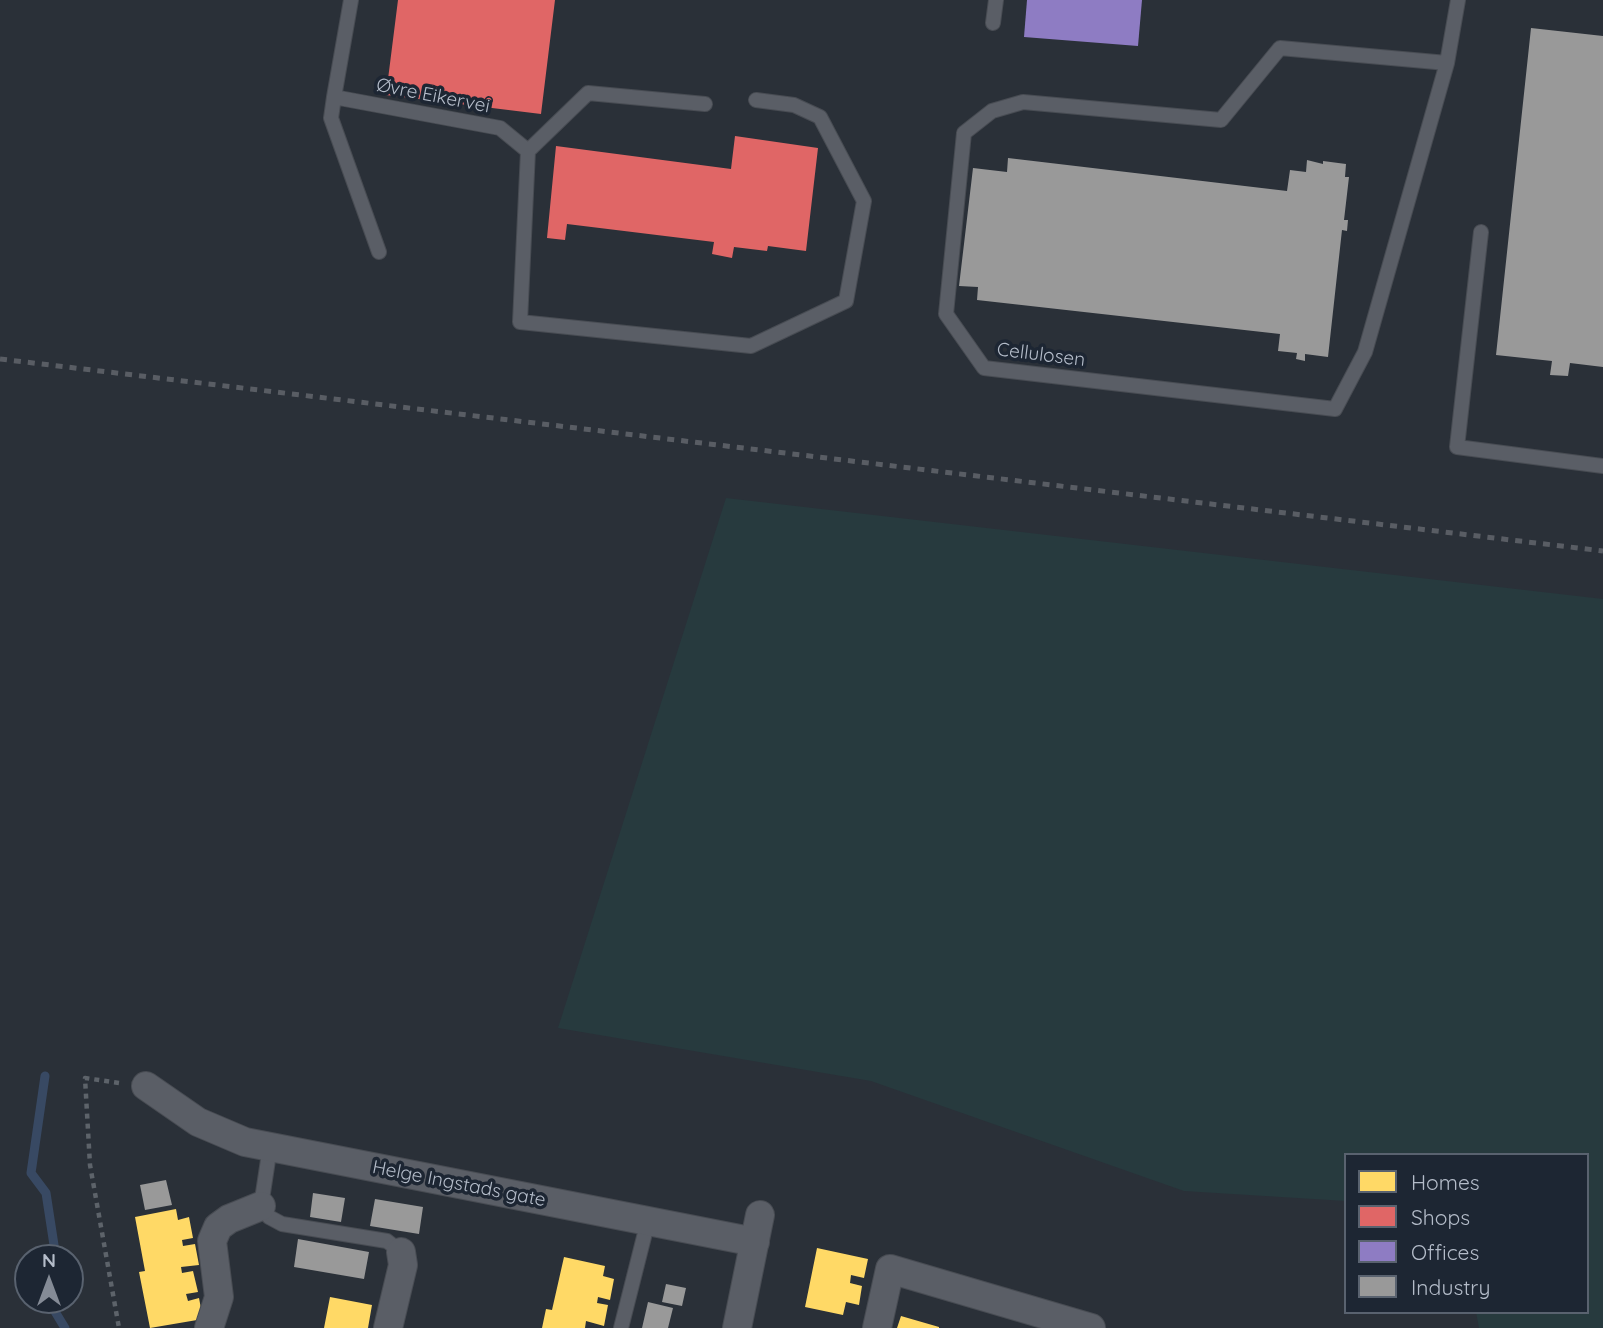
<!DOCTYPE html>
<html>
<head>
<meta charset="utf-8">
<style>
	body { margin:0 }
	#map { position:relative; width:1603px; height:1328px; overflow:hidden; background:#2a3038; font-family:Quicksand,sans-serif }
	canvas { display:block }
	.legend { position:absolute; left:1344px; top:1153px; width:245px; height:161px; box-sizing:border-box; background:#1d2633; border:2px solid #59626f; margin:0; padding:9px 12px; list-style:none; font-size:21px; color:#b4bcc9 }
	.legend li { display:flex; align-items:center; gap:14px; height:35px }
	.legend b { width:35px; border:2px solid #59626f }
	.north { position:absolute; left:14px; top:1244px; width:70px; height:70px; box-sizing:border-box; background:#1d2633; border:2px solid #59626f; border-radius:50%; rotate:0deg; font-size:19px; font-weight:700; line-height:28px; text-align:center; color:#b4bcc9 }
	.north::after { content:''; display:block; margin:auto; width:24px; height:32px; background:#848b96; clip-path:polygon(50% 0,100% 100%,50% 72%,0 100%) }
</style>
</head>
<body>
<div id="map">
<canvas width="1603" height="1328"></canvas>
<ul class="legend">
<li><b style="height:19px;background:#ffd966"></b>Homes</li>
<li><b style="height:19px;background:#e06666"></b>Shops</li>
<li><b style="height:19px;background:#8e7cc3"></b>Offices</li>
<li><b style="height:19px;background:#999"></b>Industry</li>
</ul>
<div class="north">N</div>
</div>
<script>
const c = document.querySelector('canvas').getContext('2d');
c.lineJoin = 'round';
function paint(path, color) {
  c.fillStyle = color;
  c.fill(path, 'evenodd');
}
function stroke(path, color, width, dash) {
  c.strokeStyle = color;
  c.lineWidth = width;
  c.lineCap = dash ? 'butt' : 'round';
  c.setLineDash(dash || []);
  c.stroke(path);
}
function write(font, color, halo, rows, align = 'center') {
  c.font = font + ' Quicksand,sans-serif';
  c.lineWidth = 7;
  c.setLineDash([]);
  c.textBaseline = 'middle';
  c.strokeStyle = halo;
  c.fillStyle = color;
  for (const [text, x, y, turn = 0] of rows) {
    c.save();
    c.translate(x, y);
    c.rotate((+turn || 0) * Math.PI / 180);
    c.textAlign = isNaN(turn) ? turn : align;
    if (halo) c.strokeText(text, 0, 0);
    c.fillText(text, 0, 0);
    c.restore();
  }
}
paint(new Path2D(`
	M726,498L1603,599V1328H1479L1476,1312H1587V1155H1346V1201L1184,1191L871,1081L558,1028Z`), '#273a3e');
paint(new Path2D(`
	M176,1209L178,1220L189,1217L193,1238L182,1240L183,1246L195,1244L199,1265L181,1267L182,1273L193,1271L198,1292L186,1294L188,1301L199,1298L203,1319L150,1328L139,1272L145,1271L135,1217Z
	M817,1248L868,1259L864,1278L851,1275L850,1283L862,1286L859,1305L846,1302L843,1315L805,1307Z
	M564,1257L605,1266L603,1276L614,1279L610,1300L598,1297L597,1303L608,1305L604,1326L586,1321L585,1328H542L546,1309L552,1310Z
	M330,1297L372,1305L368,1328H324Z
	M901,1316L939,1327V1328H897Z`), '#ffd966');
paint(new Path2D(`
	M398,0H555L541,114L386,95Z
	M735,136L818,148L806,251L768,246L767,251L734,247L732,258L712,254L714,242L567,224L565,240L547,238L556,146L731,169Z`), '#e06666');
paint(new Path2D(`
	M1027,0H1142L1138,46L1024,37Z`), '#8e7cc3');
paint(new Path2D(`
	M1531,28L1603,36V367L1570,363L1568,376L1550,375L1552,361L1496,355Z
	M1008,158L1287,191L1290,170L1306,172L1307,160L1323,164V161L1346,164L1345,177H1349L1344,220H1348L1347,231L1342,230L1328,357L1305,354V361L1296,359L1297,353L1278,351L1280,334L977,300L978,287L959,286L973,168L1007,172Z
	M166,1180L172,1205L145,1210L140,1185Z
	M313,1193L345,1198L341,1222L310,1217Z
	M375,1199L423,1207L419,1234L370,1226Z
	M298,1239L369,1252L364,1279L294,1267Z
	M666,1284L686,1288L682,1306L662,1302Z
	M648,1302L673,1308L668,1328H642Z`), '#999');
stroke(new Path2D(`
	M45,1076L31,1173L46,1193L56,1258
	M48,1300L65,1328`), '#384963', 9);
const service = new Path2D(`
	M351,0L334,97L500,128L528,151L520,322L751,346L846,301L864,201L820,117L794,105L756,100
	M993,23L996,0
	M1447,63L1280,48L1221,120L1023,102L992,111L964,133L946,314L984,368L1335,409L1365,352L1447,63L1458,0
	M334,97L331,118L379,252
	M528,151L588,93L705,104
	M1481,232L1457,447L1603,466
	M270,1147L261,1206L269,1217L282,1224L387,1241L401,1252
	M621,1328L648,1221`);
const minor = new Path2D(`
	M146,1086L198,1122L245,1142L755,1242
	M209,1328L219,1297L212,1241L218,1227L229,1219L261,1206
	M388,1328L403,1265L401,1252
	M737,1328L760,1215
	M877,1328L890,1269L1091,1328`);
stroke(service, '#484c53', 16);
stroke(minor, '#484c53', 30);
stroke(new Path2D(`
	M119,1083L85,1078L90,1165L119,1328`), '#5d636a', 4.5, [5, 5]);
stroke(service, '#5a5e66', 14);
stroke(minor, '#5a5e66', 28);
stroke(new Path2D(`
	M0,359L1603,551`), '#595d64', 5, [7, 7]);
write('19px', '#b4bcc9', '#1d2633', [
	["Øvre Eikervei",433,96,11],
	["Cellulosen",1041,355,7],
	["Helge Ingstads gate",459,1184,11]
]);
</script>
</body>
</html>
